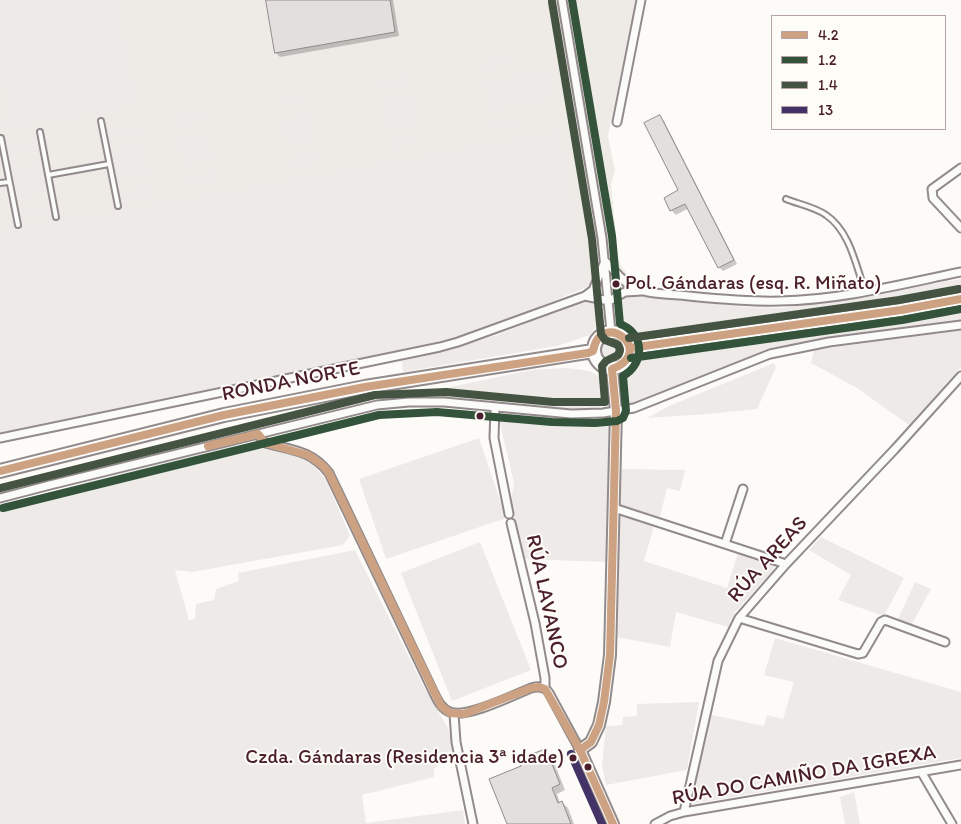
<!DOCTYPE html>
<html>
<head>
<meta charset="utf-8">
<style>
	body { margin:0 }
	#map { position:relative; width:961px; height:824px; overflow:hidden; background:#fcfbf8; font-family:Itim,sans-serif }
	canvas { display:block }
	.legend { position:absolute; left:771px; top:15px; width:175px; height:115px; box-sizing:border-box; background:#fdfcf7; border:1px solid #b5a4a5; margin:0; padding:6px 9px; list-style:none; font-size:15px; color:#4a1f2b }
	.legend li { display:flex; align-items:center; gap:10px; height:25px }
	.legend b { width:25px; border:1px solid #b5a4a5 }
</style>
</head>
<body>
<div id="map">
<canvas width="961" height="824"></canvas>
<ul class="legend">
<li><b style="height:6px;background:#cca283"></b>4.2</li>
<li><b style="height:6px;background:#33533a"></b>1.2</li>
<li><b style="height:6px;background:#455442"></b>1.4</li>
<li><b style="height:6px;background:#423265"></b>13</li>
</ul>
</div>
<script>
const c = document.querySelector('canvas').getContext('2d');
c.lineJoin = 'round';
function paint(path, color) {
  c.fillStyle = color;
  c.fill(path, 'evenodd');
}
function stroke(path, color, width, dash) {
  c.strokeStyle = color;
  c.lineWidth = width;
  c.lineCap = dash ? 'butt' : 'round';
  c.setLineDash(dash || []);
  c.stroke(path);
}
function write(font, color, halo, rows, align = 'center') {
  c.font = font + ' Itim,sans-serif';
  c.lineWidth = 4;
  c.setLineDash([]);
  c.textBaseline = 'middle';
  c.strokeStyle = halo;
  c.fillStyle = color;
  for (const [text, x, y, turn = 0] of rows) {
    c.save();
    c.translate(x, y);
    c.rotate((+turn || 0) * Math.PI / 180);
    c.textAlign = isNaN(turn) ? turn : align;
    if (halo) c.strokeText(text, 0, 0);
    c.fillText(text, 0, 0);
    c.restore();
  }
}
paint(new Path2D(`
	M0,0H636L608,136L615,171L611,184L618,256L621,266L627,274L641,281L640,290L623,291L589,286L499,323L460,337L0,434Z`), '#eeebe7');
paint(new Path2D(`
	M0,0H119L138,107L0,132V118L7,117L0,73Z
	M511,54L513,67L480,73L477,60Z
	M551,67L557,100L487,113L481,80Z
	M408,72L411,86L378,92L375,79Z
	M307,90L310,103L277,110L274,96Z
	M413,92L419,126L385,131L379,98Z
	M206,108L208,122L175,128L173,114Z
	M312,111L318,144L285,150L279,117Z
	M522,115L524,128L491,135L489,121Z
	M142,121L144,135L109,141L106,127Z
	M210,129L216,162L182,168L176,135Z
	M562,129L583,257L593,256L594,274L589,286L499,323L460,337L0,434V230Z
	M420,132L422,146L389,152L386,138Z
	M40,140L43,153L8,159L5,145Z
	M145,142L151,176L117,182L110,148Z
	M318,151L320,164L287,171L285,157Z
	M44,160L50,194L15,201L9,166Z
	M217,169L219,183L186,189L183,175Z
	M153,183L155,197L121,203L118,189Z
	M51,201L53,214L19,222L16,207Z
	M961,279V291L852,308L741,323L689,329L637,333L626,327L620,318L616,304L618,299L628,293L746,307L783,308Z
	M590,299H594L600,307L599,323L590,335L557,346L403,372L402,361L494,336Z
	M961,308V320L930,326L842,336L793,345L746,358L680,386L631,404L625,401L622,392L625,376L639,361L703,348L930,315Z
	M961,330V367L909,425L857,388L811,363L814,350Z
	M601 350a11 11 0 1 1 22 0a11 11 0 1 1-22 0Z
	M774,363L776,367L757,409L708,414L647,418L669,406Z
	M563,368C591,370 608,370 604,405C586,416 527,405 504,403C482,401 460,399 438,397L436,390L531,370Z
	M502,413L609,419L611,424L608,562L523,559L511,501L514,483L498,415Z
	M479,438L506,518L386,559L359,479Z
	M227,446H249L298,456L314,466L326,480L350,536L343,545L192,572L175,570L189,620L195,619L196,604L214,600L216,589L239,581L238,573L355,550L423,685L448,728L453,751L435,754L438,766L434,768V777L362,795L366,823L463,810L465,824H0V505Z
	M620,469L685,470L680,491L667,488L660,517L619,504Z
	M622,515L654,526L644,561L727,588L738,553L775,565L773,571L735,612L728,627L676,612L670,647L616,637L617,517Z
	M821,537L904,578L884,616L838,600L851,575L809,550Z
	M480,542L531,670L452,701L401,573Z
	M915,582L931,589L911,626L897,621Z
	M775,638L961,692V758L691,804L708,714L764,726L767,715L783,719L794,682L764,675Z
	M699,702L687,770L606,785L602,766L606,726L622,725L623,717L637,716V704Z
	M854,792L860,824H845L840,797Z`), '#eeeae8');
paint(new Path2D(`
	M267,0H393L399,36L280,57L276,53Z
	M660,116L664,121L737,264L723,271L719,267L689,208L676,215L671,210L665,198L680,191Z
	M546,750L552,757L565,790L557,794L560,803L562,802L568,808L574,824H509L523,767Z`), '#0003');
const building = new Path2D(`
	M266,0H390L395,32L275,53Z
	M660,115L734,260L718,268L685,204L670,211L664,198L678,190L644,123Z
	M546,749L560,784L552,788L558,803L562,801L571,824H507L489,779L521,766L518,760Z`);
paint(building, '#e2dfde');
stroke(building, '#928a8b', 1);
const service = new Path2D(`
	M101,121L118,206
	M40,132L56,217
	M1,138L18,225
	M48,175L109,164
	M0,183L9,182
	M786,199C798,204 815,207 826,215C850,231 856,266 865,291`);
const minor = new Path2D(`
	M562,0L602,238L611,332
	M617,122L641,0
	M961,168L932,189L933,198L961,228
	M605,261C614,269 621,281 633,287C649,295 672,294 689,296C720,299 750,302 780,301C841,300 902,284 961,272
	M585,296L609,301L625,292L642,291
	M495,407L494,438L509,514
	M258,434L265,443C292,450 311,450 329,473L433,691C437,699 441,709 450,712C466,719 514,695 531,688C538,686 545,686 549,693L580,750
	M0,438L440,347L458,342L585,296L593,290L605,261
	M0,498L50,485L377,405L409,402H444L571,414L603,413L634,408L770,354L829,342L961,325
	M614,508L786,564
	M511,523L535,623L545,678V688
	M725,544L743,489
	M739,618L858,654L863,653L881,622L885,620L945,642
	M454,714L456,742L473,824
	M922,773L952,824
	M684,812L718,661L739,618L786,564L895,449L961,376
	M655,824L670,816L684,812L961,765`);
const secondary = new Path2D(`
	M612,369L616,411L610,655L604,702L599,725L591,742L580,750L613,824`);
const trunk = new Path2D(`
	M594 350a18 18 0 1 1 36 0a18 18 0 1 1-36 0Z
	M630,348L901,310L961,299
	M0,471L224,415L365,387L593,351`);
stroke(service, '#928a8b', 8);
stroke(minor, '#928a8b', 11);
stroke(secondary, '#928a8b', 14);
stroke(trunk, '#928a8b', 16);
stroke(service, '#fbfbf9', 4);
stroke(minor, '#fbfbf9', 7);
stroke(secondary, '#fbfbf9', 10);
stroke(trunk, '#fbfbf9', 12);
stroke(new Path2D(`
	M630,348L901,310L961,299
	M208,446L258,434L265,443L308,455L322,465L329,473L441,706L450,713L464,714L531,688L539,687L545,689L580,750L613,824
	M0,471L224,415L365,387L588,353L593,351C601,308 658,351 612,369L616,411L610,655L604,702L599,725L591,742L580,750`), '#cca283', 8);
stroke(new Path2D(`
	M631,358L902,320L961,309
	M3,508L379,415L437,412L552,422L595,423L617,421L623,418L626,411L623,376C645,364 645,333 620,324L612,236L572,0`), '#33533a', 8);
stroke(new Path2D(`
	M629,338L899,300L959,289
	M0,488L375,395L446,392L553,402H605L602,366L606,361L618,355L620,350L618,345L605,340L601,334L592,239L552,2`), '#455442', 8);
stroke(new Path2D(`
	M571,754L602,824`), '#423265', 8);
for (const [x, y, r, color] of [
	[616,284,4.5,"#4a1f2b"],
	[480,416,4.5,"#4a1f2b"],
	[573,758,4.5,"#4a1f2b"],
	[588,767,4.5,"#4a1f2b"]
]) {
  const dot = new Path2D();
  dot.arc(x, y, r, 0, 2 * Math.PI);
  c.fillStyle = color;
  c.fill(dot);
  stroke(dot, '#fdfcf7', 2);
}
write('20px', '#4a1f2b', '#fdfcf7', [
	["Pol. Gándaras (esq. R. Miñato)",625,284],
	["Czda. Gándaras (Residencia 3ª idade)",564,758,"right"]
], 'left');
write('21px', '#4a1f2b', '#fdfcf7', [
	["RONDA NORTE",291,382,-11],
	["RÚA AREAS",768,560,-48],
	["RÚA LAVANCO",546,602,78],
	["RÚA DO CAMIÑO DA IGREXA",804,776,-10]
]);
</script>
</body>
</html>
